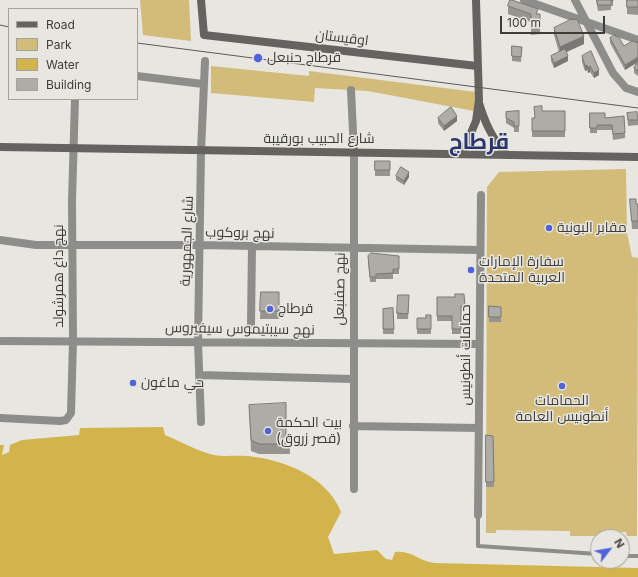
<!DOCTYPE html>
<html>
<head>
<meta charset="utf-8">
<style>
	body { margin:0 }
	#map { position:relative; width:638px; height:577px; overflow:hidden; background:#e8e6e0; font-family:Inter,sans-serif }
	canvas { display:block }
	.legend { position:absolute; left:8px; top:8px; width:130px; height:92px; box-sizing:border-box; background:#e8e6e0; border:1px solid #a3a29d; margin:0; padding:5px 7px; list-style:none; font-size:12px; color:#3c3c39 }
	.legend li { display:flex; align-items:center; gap:8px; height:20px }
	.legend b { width:20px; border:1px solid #a3a29d }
	.north { position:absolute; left:590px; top:529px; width:40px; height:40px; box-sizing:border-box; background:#e8e6e0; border:1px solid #a3a29d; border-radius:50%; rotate:59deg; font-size:11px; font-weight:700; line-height:16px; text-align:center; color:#3c3c39 }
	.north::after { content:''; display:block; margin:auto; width:14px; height:18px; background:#5064d9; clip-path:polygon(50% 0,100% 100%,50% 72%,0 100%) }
	.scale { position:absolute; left:500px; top:16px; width:105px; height:18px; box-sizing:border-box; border:2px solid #3c3c39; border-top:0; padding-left:5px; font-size:12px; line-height:14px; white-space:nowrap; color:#3c3c39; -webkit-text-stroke:3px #e8e6e0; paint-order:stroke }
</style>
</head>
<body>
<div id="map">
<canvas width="638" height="577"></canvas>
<ul class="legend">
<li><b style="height:5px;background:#64635f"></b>Road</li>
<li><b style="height:11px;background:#d3bc79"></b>Park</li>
<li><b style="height:11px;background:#d3b34c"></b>Water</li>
<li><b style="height:11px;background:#aeaca6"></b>Building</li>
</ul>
<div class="north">N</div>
<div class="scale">100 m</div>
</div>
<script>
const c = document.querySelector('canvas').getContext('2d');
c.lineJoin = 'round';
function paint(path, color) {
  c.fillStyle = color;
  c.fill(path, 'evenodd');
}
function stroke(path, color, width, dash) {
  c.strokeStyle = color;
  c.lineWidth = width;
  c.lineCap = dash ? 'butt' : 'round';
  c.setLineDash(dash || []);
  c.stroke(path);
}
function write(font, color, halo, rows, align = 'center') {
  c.font = font + ' Inter,Cairo,sans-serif';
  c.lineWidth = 3;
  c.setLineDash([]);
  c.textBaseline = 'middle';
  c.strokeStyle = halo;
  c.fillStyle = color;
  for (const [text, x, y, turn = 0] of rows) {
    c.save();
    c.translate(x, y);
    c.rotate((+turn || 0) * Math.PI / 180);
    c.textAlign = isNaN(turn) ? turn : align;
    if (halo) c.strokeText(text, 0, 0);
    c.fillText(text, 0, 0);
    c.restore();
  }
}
paint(new Path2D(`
	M140,0H189L191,41L143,35Z
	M211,66L309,76V71L476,92L474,111L368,91L315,88L314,102L211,93Z
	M626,169L627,233L632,257L638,258L637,536H627L626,532H610V536H570V531L496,530V533H486L487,187L499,172Z`), '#d3bc79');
paint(new Path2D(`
	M163,427L165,435C180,441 199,452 214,455C225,457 237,455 248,456C284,460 327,476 341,512L328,537L334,554L377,550L386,559L392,560L395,552C412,550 418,561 435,563L638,568V577H0V445H4L2,455L9,452L10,445L22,440L79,435L80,428Z`), '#d3b34c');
stroke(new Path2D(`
	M478,515V546L598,554
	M622,556H638`), '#8d8d8a', 4);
stroke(new Path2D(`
	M524,0L638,40
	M575,0L613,73L626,88L638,92
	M137,76L203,84
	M351,90L354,152V489
	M0,240L36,245H199L480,250
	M251,325L252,246
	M0,341L479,344
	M199,375L353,379
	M0,418L60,421L66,420L71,413L73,341L72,201L75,99
	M201,422L198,341L201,151L205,61
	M353,426L479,428
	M478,515L481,195`), '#8d8d8a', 8);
stroke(new Path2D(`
	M201,0L204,35L477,66
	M479,103C485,123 492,138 506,154
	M0,147L638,157
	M462,154L476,121L479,100L476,0`), '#64635f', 8);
stroke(new Path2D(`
	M0,25L9,27
	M137,43L638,108`), '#5c5b58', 1);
paint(new Path2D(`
	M596,0H613V6H611V10L598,11Z
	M638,0V15L627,14V7Z
	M508,6L538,14H540V34L531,35V22L508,14Z
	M554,28L584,44L566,52L568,61L554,68L551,61V56L559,52L554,35Z
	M616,37L624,46L638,43V76L634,73V68L638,62L625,70L610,43V38Z
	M512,46L522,47L521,62L512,61Z
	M582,56L599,75L594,78L590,72L588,73L587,70L585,71L582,62Z
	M519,111V132H514V128L506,123V112Z
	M542,111H565V137H532V118H534Z
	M590,113L605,118L625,133V138L613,140L612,130H597V133H590Z
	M627,113L638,120V125L628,126Z
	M438,118L457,121L444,131L438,123Z
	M375,161H390V176H375Z
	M396,176L409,177L404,185L396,180Z
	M630,199L636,204H638V229H632Z
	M399,256V274H393V279H376V282H370L368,261Z
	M261,292H279V319H260Z
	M464,294L465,311H461V334H452V321H437V297H455Z
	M409,300L408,319H397V313Z
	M489,306L501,307V322H489Z
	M393,308L394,334H383V309Z
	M431,315V334H417V318H426Z
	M249,405L286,437L290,444V454H259L251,451Z
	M486,435L493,436L494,487H486Z`), '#96948f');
paint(new Path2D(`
	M584,36V44L560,55V47Z
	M568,56V61L554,68V63Z
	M638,57V62L625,70V65Z
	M587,65V70L585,71V66Z
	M590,66V72L588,73V68Z
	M599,70V75L594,78V73Z
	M457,116V121L444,131V126Z
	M409,172V177L404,185V181Z`), '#7a7874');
const building = new Path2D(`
	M510,0H512L538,9L536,14H540V26L531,27V14L508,6Z
	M597,0H613V1H611V5H598Z
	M627,0H638V7H627Z
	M572,19V20L577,19L584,36L560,47L554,28Z
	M615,35L616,37L618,36L624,46L632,41L638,43V57L625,65L610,38Z
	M512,46L522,47L521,57L512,56Z
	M565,49L568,56L554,63L551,56Z
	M591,51L599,70L594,73L590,66L588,68L587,65L585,66L582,56Z
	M638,61V71L634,68Z
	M542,106V111H565V131H532V118H535L534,107Z
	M451,107L457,116L444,126L438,118Z
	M519,111V126H514V122L506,118V112Z
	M637,112L638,120H628L627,113Z
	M590,113H605V118L624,116L625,133L613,134L612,125H597V128H590Z
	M375,161H390V170H375Z
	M401,167L409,172L404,181L396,176Z
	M630,199H636V204H638V221H632Z
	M371,253L399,256V269H393V273L376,274V277H370L368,256Z
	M261,292H279V311H260Z
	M455,294H464L465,306H461V329H452V316H437V297H455Z
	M398,295H409L408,314L397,313Z
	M489,306L501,307V317H489Z
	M393,308L394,329H383V309Z
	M426,315H431V329H417V318H426Z
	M286,403V437H290V444H259L251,440L249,405Z
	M486,435L493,436L494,482H486Z`);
paint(building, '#aeaca6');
stroke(building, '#7a7874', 1);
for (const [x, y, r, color] of [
	[258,58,5,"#5064d9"],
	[549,228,4,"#5064d9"],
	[471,270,4,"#5064d9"],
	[270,309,4,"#5064d9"],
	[133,383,4,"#5064d9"],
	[562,386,4,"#5064d9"],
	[268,431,4,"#5064d9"]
]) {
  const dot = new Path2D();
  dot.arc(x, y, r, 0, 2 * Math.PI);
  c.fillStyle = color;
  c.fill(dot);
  stroke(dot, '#e8e6e0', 1.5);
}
write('14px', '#3c3c39', '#e8e6e0', [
	["اوقيستان",342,38,7],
	["شارع الحبيب بورقيبة",319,139],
	["نهج بروكوب",240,233,1],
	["شارع الجمهورية",187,241,-88],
	["نهج داغ همرشولد",59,276,-90],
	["نهج صفنبعل",340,289,-89],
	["نهج سيبتيموس سيفيروس",240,329,1],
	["حمامات أنطونيس",466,355,-90]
]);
write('14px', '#3c3c39', '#e8e6e0', [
	["قرطاج حنبعل",267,58],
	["مقابر البونية",557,228],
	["سفارة الإمارات",479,262],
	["العربية المتحدة",479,278],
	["قرطاج",278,309],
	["حي ماغون",141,383],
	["الحمامات",562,401,"center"],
	["أنطونيس العامة",562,417,"center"],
	["بيت الحكمة",276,423],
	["(قصر زروق)",276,439]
], 'left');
write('bold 22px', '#29356e', '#e8e6e0', [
	["قرطاج",479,142]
]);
</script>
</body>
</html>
